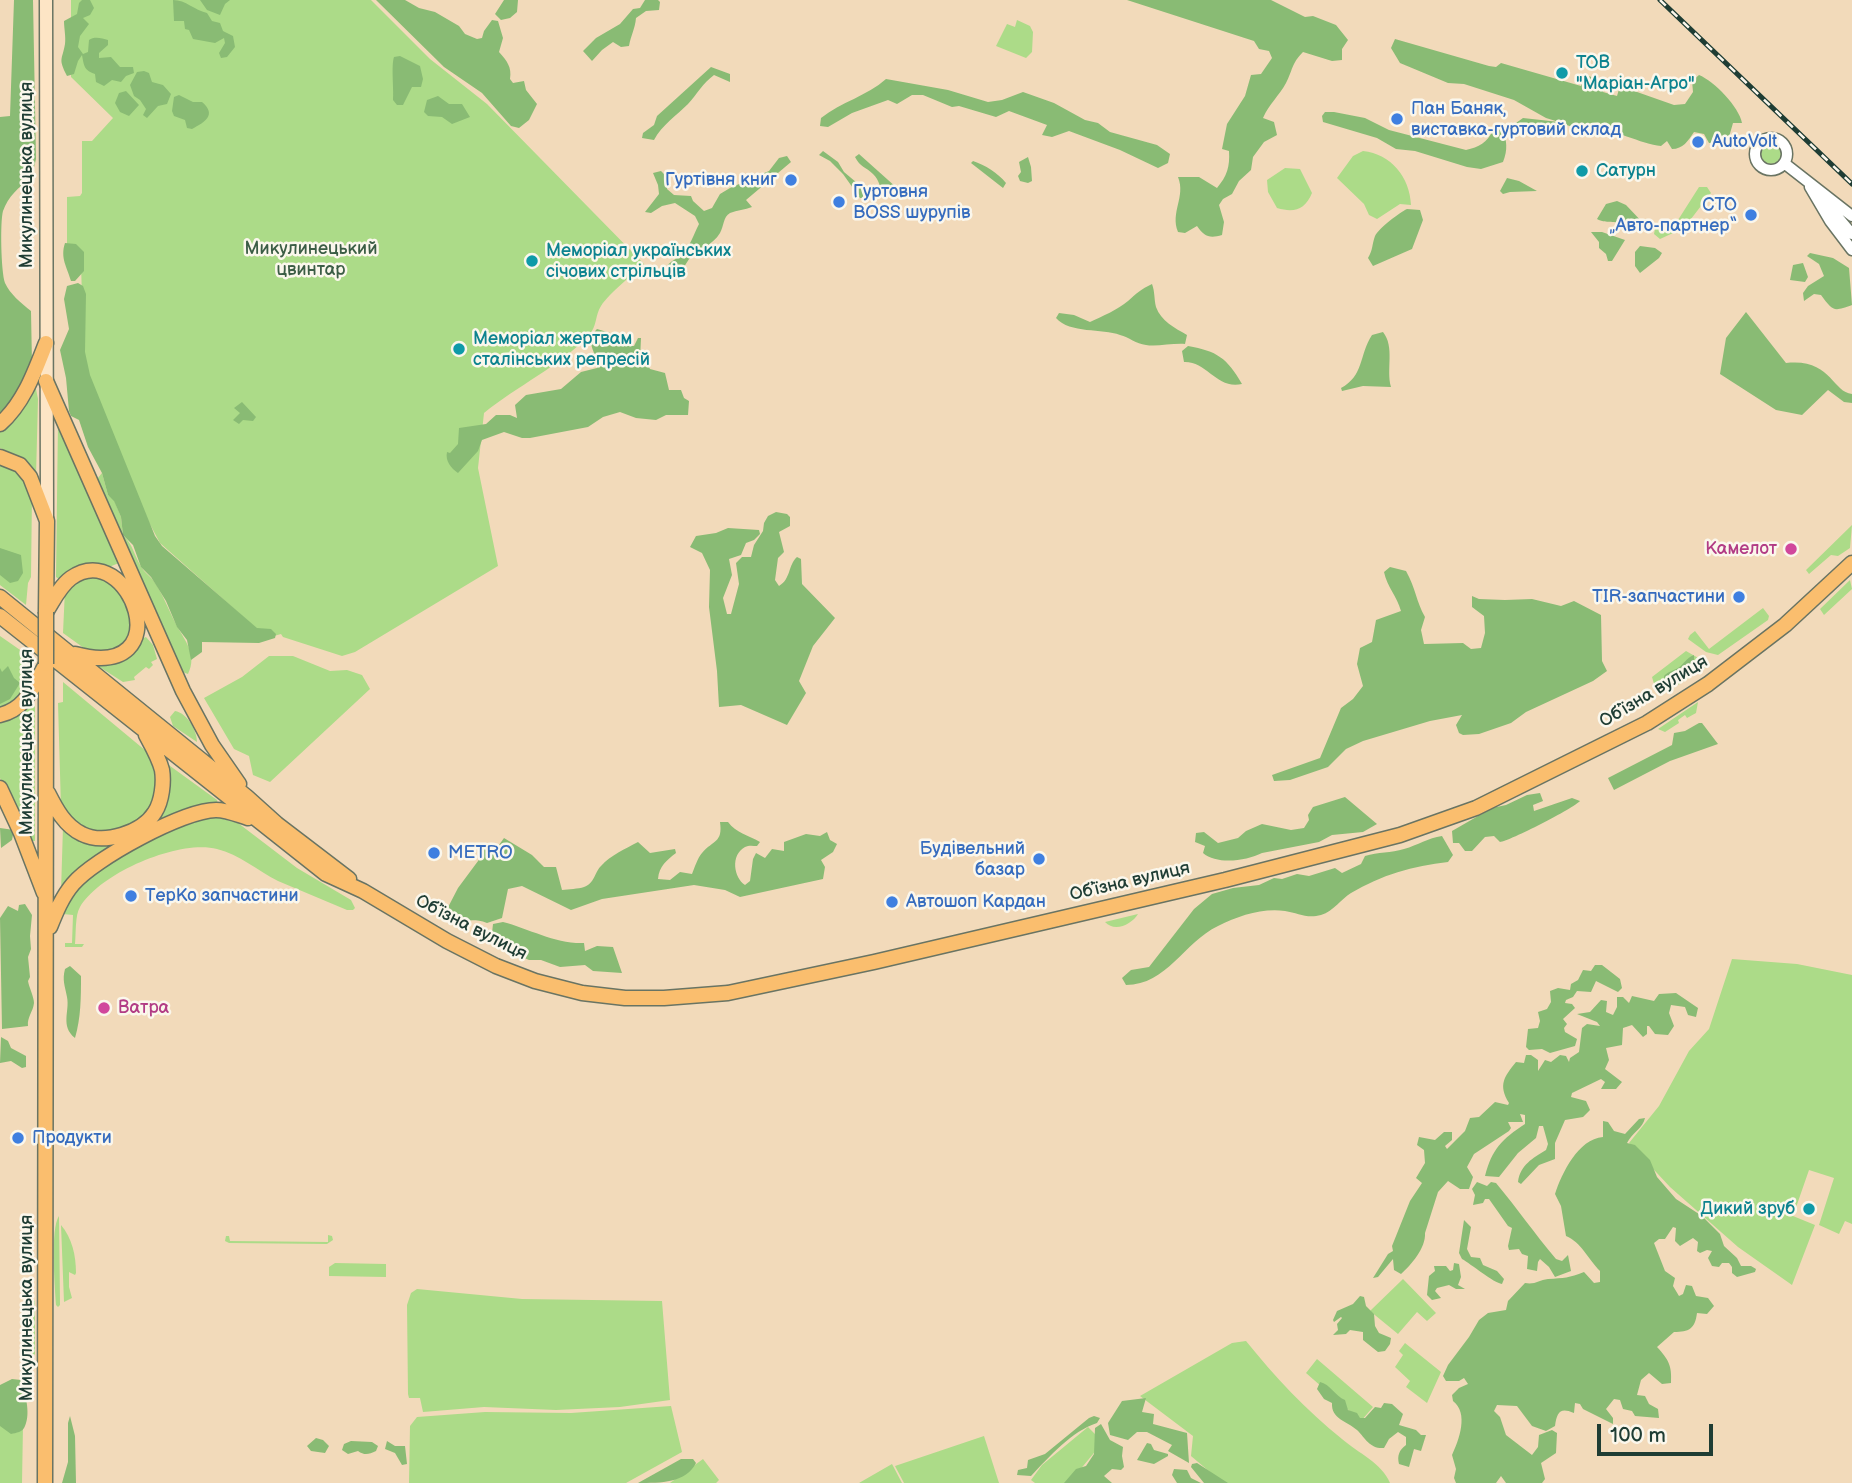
<!DOCTYPE html>
<html>
<head>
<meta charset="utf-8">
<style>
	body { margin:0 }
	#map { position:relative; width:1852px; height:1483px; overflow:hidden; background:#f2daba; font-family:"Balsamiq Sans",sans-serif }
	canvas { display:block }
	.scale { position:absolute; left:1597px; top:1424px; width:116px; height:32px; box-sizing:border-box; border:4px solid #1f3d34; border-top:0; padding-left:9px; font-size:21px; line-height:24px; white-space:nowrap; color:#1f3d34; -webkit-text-stroke:5px #fbf7ec; paint-order:stroke }
</style>
</head>
<body>
<div id="map">
<canvas width="1852" height="1483"></canvas>
<div class="scale">100 m</div>
</div>
<script>
const c = document.querySelector('canvas').getContext('2d');
c.lineJoin = 'round';
function paint(path, color) {
  c.fillStyle = color;
  c.fill(path, 'evenodd');
}
function stroke(path, color, width, dash) {
  c.strokeStyle = color;
  c.lineWidth = width;
  c.lineCap = dash ? 'butt' : 'round';
  c.setLineDash(dash || []);
  c.stroke(path);
}
function write(font, color, halo, rows, align = 'center') {
  c.font = font + ' "Balsamiq Sans",sans-serif';
  c.lineWidth = 5;
  c.setLineDash([]);
  c.textBaseline = 'middle';
  c.strokeStyle = halo;
  c.fillStyle = color;
  for (const [text, x, y, turn = 0] of rows) {
    c.save();
    c.translate(x, y);
    c.rotate((+turn || 0) * Math.PI / 180);
    c.textAlign = isNaN(turn) ? turn : align;
    if (halo) c.strokeText(text, 0, 0);
    c.fillText(text, 0, 0);
    c.restore();
  }
}
paint(new Path2D(`
	M71,0H371L430,59L487,104L644,264C632,276 610,292 601,306C595,315 597,327 589,335C560,366 517,386 484,413L478,468L498,566L355,652L342,656L283,637L281,634L267,638L160,543L144,513L84,365L81,264L67,247V197L80,196L82,193V141H92L113,118L71,77Z
	M1017,20L1030,26L1033,32L1032,52L1026,58L996,46L1007,24L1015,27Z
	M1761 154a10 10 0 1 1 20 0a10 10 0 1 1-20 0Z
	M1363,151C1391,154 1410,177 1411,205L1400,204L1377,219L1369,215L1364,204L1337,178L1353,156Z
	M1285,168L1300,169L1312,193C1305,210 1294,213 1277,208L1268,192L1267,180Z
	M1699,187H1707L1711,193L1684,228L1660,239L1654,234L1655,229L1678,220Z
	M35,384L38,399L36,477L20,457L0,448V429Z
	M58,421L119,563L109,567L81,566L60,580L56,577Z
	M0,461L21,472L32,494L31,577L28,583L26,605L0,585Z
	M102,473L108,495L114,500L121,517L123,535C134,546 134,556 142,568C145,573 149,575 153,580C163,594 168,609 176,624C184,640 198,654 188,674L180,671L101,492L97,479Z
	M1852,525L1850,548L1838,556L1831,555L1809,574L1806,570Z
	M91,574L116,584L132,613V629L121,648L110,653L88,651L63,633L65,589Z
	M1850,580L1852,589L1824,615L1820,609Z
	M1763,608L1769,616L1768,620L1718,655L1706,652L1688,639L1690,635L1695,631L1709,649Z
	M0,636L23,652C33,674 25,702 0,708Z
	M146,637L153,645L157,659L151,662L153,665L149,669L146,667L134,677L135,680L123,682L98,666C117,663 129,656 141,639Z
	M1686,651L1707,663L1706,667L1662,695L1657,694L1652,677Z
	M269,656H293L330,671L347,670L362,675L370,689L270,782L253,775L249,756L234,749L204,698L242,677Z
	M63,682L146,751C160,768 156,784 155,804L133,825L100,834L78,827L61,808L58,703L63,702Z
	M1698,702L1696,713L1687,718L1685,715L1678,720L1679,723L1665,732L1658,729Z
	M32,704L35,705V841H31L0,778V719Z
	M175,711C187,713 197,730 197,742L173,726L170,717Z
	M166,763L217,800L218,804L191,808L156,822L162,812Z
	M212,816L238,823L297,868L351,900L355,908L353,910H347C324,900 301,891 278,881C258,871 239,854 217,849C179,839 100,873 80,907C75,915 76,933 75,944H84L82,947H65V943H72L73,915L63,914V907C71,896 80,882 92,873C123,849 173,824 212,816Z
	M63,826L106,844L108,849L90,861L61,892Z
	M1138,914C1132,924 1115,933 1105,922Z
	M1732,959L1797,964L1852,975V1224L1845,1221L1839,1234L1819,1225L1834,1178L1809,1170L1793,1216L1815,1225L1792,1285L1738,1247L1670,1187L1629,1143L1659,1106L1689,1051L1709,1029Z
	M59,1216L60,1305L58,1307L56,1305C55,1287 50,1229 59,1216Z
	M61,1225C72,1238 76,1255 76,1273L75,1275L69,1272V1287L72,1298L64,1302Z
	M328,1235L332,1236L333,1240L327,1244L229,1243L225,1241L226,1236H229L230,1241L328,1242Z
	M335,1263L386,1264V1277L329,1276V1267Z
	M1403,1279L1436,1313L1427,1321L1417,1312L1398,1334L1370,1311Z
	M417,1289L522,1299L662,1301L670,1400L620,1407L556,1410L484,1407L423,1412L420,1398H409L408,1394L407,1305L411,1293Z
	M33,1300L35,1301V1354L32,1357L29,1352L30,1307Z
	M1246,1341C1275,1377 1306,1410 1342,1439C1358,1453 1382,1463 1390,1483H1223L1191,1456L1193,1436L1140,1396L1232,1343Z
	M1405,1343L1441,1372L1427,1403L1406,1387L1410,1381L1395,1367L1403,1355L1399,1351Z
	M1317,1359L1373,1407L1361,1421L1306,1373Z
	M671,1406L682,1452L626,1483H409L410,1426L417,1417L485,1412L571,1413Z
	M0,1425H23L22,1483H0Z
	M1088,1427L1103,1442L1069,1483H1035L1031,1480L1042,1465Z
	M984,1436L999,1483H904L895,1466Z
	M703,1459L719,1480L716,1483H670Z
	M892,1464L902,1483H859Z`), '#acdb88');
paint(new Path2D(`
	M14,0H33L36,159L31,179C19,186 8,197 3,211C0,222 1,271 5,283C10,294 21,303 31,311L32,364L10,407L0,418V117L10,116Z
	M82,0H90L94,8L90,15L83,18L89,24L80,36L78,47L83,54L88,52L89,40C94,36 102,38 108,40V45L99,53V58L111,57L120,67H133L134,73L126,76L121,82L112,80L104,86L96,82L95,74C84,70 84,66 82,55L78,61L74,74L67,76C58,58 62,61 65,44C66,37 64,28 64,21L77,14L79,3Z
	M173,0C186,0 194,10 207,13L212,21L220,23L223,31L233,36L235,47L227,57L221,58L219,53L225,43L224,38L215,43L193,39L189,30L185,29L184,21H174Z
	M200,0H230L225,4L220,15L207,10Z
	M376,0H405L419,8L435,12L459,26L465,34L477,39L482,38L484,31L492,20L498,21L503,38L499,52C507,61 512,67 510,79L513,83L524,81L526,90L537,104L529,120L519,128L511,126L482,93L444,67Z
	M504,0H518L517,12L510,18L501,20L495,14Z
	M645,0H658L660,2L659,10L646,11L636,18C635,29 631,35 629,46L621,47L613,42L602,50L592,61L583,51L596,38L620,24L633,9L640,8Z
	M1127,0H1271L1305,17L1313,16L1336,25L1348,40L1342,49V60L1332,61L1303,52C1291,64 1293,70 1286,83C1279,96 1269,104 1263,118L1274,122L1277,135L1264,142L1253,157L1251,170L1239,181L1232,194L1223,199L1219,205L1224,222L1222,235C1209,239 1204,236 1197,226L1185,233L1178,232C1170,212 1186,197 1178,177H1199L1217,188C1227,176 1230,167 1229,151L1222,149L1227,124L1245,96L1251,75L1261,74L1272,58L1269,51L1259,49L1254,41Z
	M1395,39L1489,66L1496,67L1501,63L1581,86L1585,75L1605,81L1603,92L1617,96L1620,86L1674,105L1685,104L1693,92L1692,81L1699,75C1714,81 1739,107 1742,123H1733L1729,137L1715,143H1709L1704,134L1694,132C1688,141 1683,149 1672,149L1667,141L1661,146C1638,144 1600,121 1581,130L1561,123L1564,130L1546,127L1517,132L1516,123L1523,118L1559,122L1546,118L1514,100L1464,84L1448,83L1400,63L1391,48Z
	M400,56L420,66L423,79L421,87H412L403,105H397L393,100C394,89 391,66 394,57Z
	M711,67L730,74V82L714,75C703,83 697,94 688,104C677,115 662,125 654,140L642,138L643,133L654,125L657,116Z
	M144,71L149,73L152,82L163,85L171,94L167,104L158,106L147,118L143,115L146,109L140,100L134,96L130,85L137,72Z
	M886,79L948,90L988,102L1002,100L1023,92L1054,103L1085,120L1098,123L1110,132L1157,145L1170,154L1168,163L1158,168L1120,150L1069,131L1052,137L1042,135L1047,125L1009,111L996,117L959,106L952,107L923,95H912L897,104L888,100L852,113L828,127L820,126L821,118C841,102 867,96 886,79Z
	M126,91L139,105L129,116L120,112L115,103L119,93Z
	M179,95L193,102H202C217,115 205,122 192,129L187,128L185,120L174,116L172,111L174,97Z
	M438,96L449,104H462L470,117L452,124L442,117L428,116L424,112L427,100Z
	M1325,112H1334L1365,118L1389,130L1466,150C1479,147 1487,143 1493,130L1502,128C1507,140 1508,150 1503,162L1481,169L1467,167L1415,151L1396,149L1377,138L1323,122L1322,116Z
	M823,151L838,162L844,172L863,188V198H860L843,174L830,161L819,155Z
	M859,154L897,188L886,195C879,189 880,180 873,174C866,167 860,167 855,157Z
	M787,156L791,162L746,200L752,207C745,210 737,210 730,213C723,217 724,226 720,233C713,245 698,250 690,258C682,268 682,278 667,279L664,271C670,260 673,262 681,255C690,248 694,233 699,224L695,216L675,203L662,206L651,213L645,212L659,194L658,185L653,173L661,171L666,176L667,189L674,195L691,196L693,201L704,211L712,208L720,194L730,188L769,171L779,158Z
	M1028,157L1031,167L1032,181L1028,183L1020,181L1018,176L1021,172L1019,162Z
	M973,161C985,165 998,173 1006,183L1003,188L971,163Z
	M1507,178L1519,181L1537,191L1510,192L1503,194L1500,191Z
	M1617,201L1626,205L1645,225L1643,231C1631,232 1625,223 1614,222C1607,221 1605,223 1597,219L1606,204Z
	M1407,209L1420,210L1423,220L1412,249L1373,266L1368,258C1373,250 1372,244 1375,236C1379,228 1399,213 1407,209Z
	M1591,232H1602L1625,240L1612,261H1608L1606,254L1599,248V242Z
	M65,243L76,244L84,252V271L75,281H71C67,267 60,258 65,243Z
	M1640,246L1655,248L1662,253L1659,258L1640,273L1635,266V252Z
	M1810,253L1833,258L1849,268L1852,305C1833,312 1833,311 1821,295L1814,294L1804,301L1803,293L1808,286L1824,276L1819,264L1807,256Z
	M1803,263L1808,277L1805,282L1790,280L1793,265Z
	M78,283L83,286L86,294L85,352L90,375L155,536L162,546L257,628L271,629L276,634L275,638L259,643L202,642V652L191,660L187,640L177,627L166,601L151,577L141,567L133,545L123,535L121,517L114,501L108,495L102,473L88,447L79,420L71,416L69,411L66,378L60,350L69,329L64,299L67,286Z
	M1152,284C1155,292 1154,299 1156,307C1161,321 1175,328 1187,335L1185,344C1173,343 1156,347 1146,345C1136,344 1129,337 1120,335C1102,328 1070,334 1056,318L1059,313L1074,315L1090,322C1103,316 1117,310 1128,301C1136,294 1141,289 1152,284Z
	M1746,312L1786,363C1831,358 1832,392 1852,394V403L1844,402L1828,390L1802,415L1776,410L1720,374L1726,338Z
	M597,329L617,335L625,346H634L638,338H641L640,360L646,361L650,369L665,373L669,390H681L684,398L689,401L688,415H666L656,420L636,418L620,412L603,417L588,427L530,438H522L504,432L482,440L478,451L458,473C451,468 445,461 447,452L450,453L458,444L459,428L486,424L496,415H510L517,418L515,405L526,395L561,389L581,372L597,368L599,363C593,351 586,340 597,329Z
	M1383,332C1395,347 1386,369 1391,387L1363,386L1342,391L1341,388C1364,376 1359,355 1372,335Z
	M1188,346C1217,351 1227,358 1242,384C1217,390 1207,361 1184,362L1182,351Z
	M242,402L256,417L253,421L243,420L239,424L233,420L240,413L234,408Z
	M776,512L787,514L790,517V526L779,532L784,552L778,558L775,580L779,586C791,579 788,565 797,557L801,559L802,584L835,618L813,646L799,681L806,693L787,725L741,705L719,707L717,671L709,607L710,570L702,553L690,547L696,536L716,533L728,528L759,530L760,534L754,540L746,543L741,555L729,559L732,575L723,598L727,614H731L739,584L736,563L742,557H751L754,545L763,531L764,523L768,516Z
	M0,548L21,555L23,573L18,581L10,583L0,575Z
	M1390,567L1406,571C1416,589 1416,601 1425,617L1421,630L1424,644L1463,643L1471,649L1481,648L1485,633L1484,616L1472,607V596L1479,599L1505,600L1532,599L1561,606L1574,601L1601,615L1602,661L1607,671L1593,681L1526,712L1511,723L1479,734L1463,735L1459,733L1456,725L1462,715L1430,721L1363,741L1346,749L1328,767L1290,780L1274,781L1272,775L1320,758L1341,708L1353,699L1363,686L1357,664L1360,648L1372,642L1376,620L1401,611C1397,596 1387,587 1384,572Z
	M1694,655V664L1688,672L1679,674L1670,683L1664,681V676C1669,671 1673,671 1678,668C1684,664 1686,658 1694,655Z
	M8,666L14,678L20,683L10,699L0,704V668L2,672Z
	M1699,723H1702L1718,744L1670,761L1614,790L1608,778L1672,745L1674,733L1685,731Z
	M1540,793L1543,801L1533,805L1534,811L1572,798L1580,801C1574,808 1510,841 1500,842L1494,836L1485,837L1472,851H1465L1459,843H1453L1452,831L1492,808L1506,805L1527,795Z
	M1345,797L1377,824L1363,832L1332,835L1319,842L1262,853C1246,861 1217,865 1203,853L1205,846L1195,842L1196,833L1204,832L1218,843L1238,838L1246,831L1262,824L1291,830L1304,828L1309,820L1308,815L1313,807Z
	M720,822H728C736,833 748,835 760,842L757,846C753,846 749,845 745,847C730,855 734,878 745,885L750,881L753,859L756,853L765,858L772,849L784,851V842L806,834L820,836L827,832L830,840L837,844L833,852L821,860L825,867L823,879L740,897L725,890L694,885L602,899L571,910L522,886L508,889L502,918L487,923C469,916 464,926 444,915L458,888L481,857V850L499,845L504,838L532,855L544,867H556L562,890C569,889 578,889 584,887C595,883 594,873 601,866C611,855 625,849 638,842L650,853L675,849L676,853C667,860 659,866 658,879L670,880L680,872L692,874C695,867 697,859 702,853C713,840 723,843 720,822Z
	M0,828L14,830L12,840L1,848Z
	M1442,836L1453,855L1448,862C1413,866 1381,875 1351,893C1341,899 1334,911 1321,915C1307,919 1298,913 1285,911C1261,908 1239,916 1218,926C1184,942 1167,985 1126,985L1122,978L1131,970L1149,967L1194,909L1212,894L1233,888L1259,885L1274,878L1282,879L1297,874L1309,876L1335,868L1342,873L1361,864L1365,856C1378,852 1391,853 1404,849C1418,845 1428,838 1442,836Z
	M25,904L32,915L30,936L31,949L28,957L30,977L28,981C29,987 34,997 34,1003C33,1012 27,1017 28,1026L2,1029L0,918L8,906L18,911L19,905Z
	M503,922C530,929 555,944 584,943L585,951L597,946L613,947L622,973L593,971L585,965L560,967L541,960H529L501,948L489,937L492,933L493,924Z
	M1595,965H1602L1620,979L1622,988L1618,992L1596,981L1591,992L1577,991L1573,997L1566,1000L1565,1003L1572,1004L1575,1008L1563,1019L1567,1024L1564,1028L1565,1032L1577,1039L1575,1046L1550,1053L1542,1049L1529,1050L1526,1047L1528,1029L1538,1028L1540,1021L1538,1012L1547,1009L1551,1002L1550,991L1558,988L1570,990L1571,984L1578,980L1583,970L1591,971Z
	M70,966L81,976C81,997 81,1018 75,1038C60,1026 70,1011 67,997C65,986 62,980 65,969Z
	M1676,993L1698,1008L1696,1017L1688,1015L1685,1007L1671,1005L1669,1013L1674,1026L1668,1035L1655,1034L1649,1026H1647V1034L1643,1037L1632,1025L1623,1028L1622,1045L1606,1048L1609,1060L1605,1069L1622,1082L1616,1089H1601L1605,1082L1601,1079L1572,1093L1571,1097L1586,1101L1590,1110L1583,1117L1565,1120L1555,1143V1159L1539,1165L1521,1184L1518,1182C1520,1165 1533,1158 1546,1150L1548,1144L1543,1126H1539L1536,1138L1518,1153L1499,1177L1485,1176C1492,1149 1502,1139 1525,1124V1115L1520,1114L1523,1122H1508L1511,1128L1509,1131L1474,1154L1467,1167L1473,1177L1469,1189H1460L1448,1181L1438,1192L1425,1233C1426,1248 1411,1265 1401,1274L1394,1270L1393,1259L1378,1277L1373,1278L1388,1254L1393,1251L1392,1246L1410,1201L1422,1183L1416,1178L1425,1163L1424,1150L1417,1145L1419,1137L1435,1140L1444,1132H1452V1140L1445,1146L1447,1149L1465,1131L1470,1118L1479,1117L1495,1102L1508,1105L1509,1103C1498,1085 1504,1077 1516,1062L1524,1063L1526,1055H1531L1538,1060V1071L1545,1060L1551,1062L1560,1055L1566,1056L1569,1062L1570,1058L1579,1052L1582,1028L1587,1024L1600,1026L1597,1022L1577,1014L1590,1012L1601,1000L1607,1001L1606,1012L1613,1015L1617,1007V997H1623L1629,1003L1632,996L1654,1001L1659,994Z
	M1,1037L8,1041L11,1048L26,1056V1067L22,1068L11,1061L0,1063Z
	M1645,1118C1643,1128 1632,1133 1627,1143L1635,1145L1650,1160L1657,1177L1676,1199L1702,1216L1720,1234L1724,1246L1737,1258L1741,1266H1751L1756,1269L1755,1272L1737,1277L1732,1273V1267L1729,1263H1722L1719,1267L1712,1266L1708,1258L1712,1251L1707,1250L1700,1253L1697,1251L1698,1242L1693,1238L1680,1246L1675,1241L1676,1228L1673,1227L1665,1239H1659L1654,1243L1665,1271L1675,1278L1673,1286L1679,1296L1683,1294L1686,1285L1692,1286L1696,1296L1708,1298L1714,1306L1707,1314L1697,1313C1695,1329 1689,1332 1674,1332L1657,1347C1669,1360 1672,1366 1671,1383L1662,1384L1649,1373L1641,1380L1637,1395L1645,1396L1649,1404L1658,1409L1659,1418L1635,1416L1632,1411L1623,1409L1620,1400L1614,1399L1606,1409L1613,1418V1424L1583,1409L1580,1404L1575,1403L1574,1413C1560,1407 1557,1412 1555,1426L1546,1431L1532,1426L1517,1406L1497,1405L1494,1411L1500,1417L1506,1435L1532,1455L1538,1447L1539,1435L1552,1430L1557,1433L1556,1453L1541,1463L1545,1479L1542,1483H1506L1501,1476L1496,1483H1456L1454,1478L1456,1469L1452,1455C1459,1440 1469,1413 1453,1401L1452,1395L1459,1388L1468,1384L1464,1378L1459,1381H1446L1443,1376L1448,1365L1469,1337L1479,1320L1488,1313L1506,1310L1508,1301L1525,1283C1535,1285 1539,1280 1548,1279C1564,1278 1569,1278 1584,1272L1594,1283L1600,1282V1271C1588,1259 1581,1242 1566,1236L1561,1206L1555,1194C1562,1173 1578,1139 1603,1137V1121L1608,1122L1614,1131L1625,1134L1639,1119Z
	M1477,1182L1487,1186L1491,1182L1496,1183C1517,1208 1534,1233 1556,1259L1562,1261L1568,1255L1571,1271L1555,1277L1549,1267L1540,1259L1538,1262L1537,1271L1527,1269L1528,1256L1522,1254L1519,1249L1509,1250L1508,1246L1512,1228L1508,1226L1489,1199H1485L1483,1203L1473,1205L1475,1195L1472,1189Z
	M1464,1220L1471,1227L1467,1249L1471,1257L1480,1258L1483,1265L1497,1271L1504,1279L1502,1284C1494,1283 1471,1264 1462,1259L1459,1253Z
	M1454,1263L1459,1264L1461,1277L1458,1285L1465,1289H1456L1449,1285L1437,1288L1435,1291L1441,1298L1432,1300L1427,1295L1429,1276L1435,1271L1434,1266H1446L1450,1271L1453,1270Z
	M1360,1296L1364,1297L1366,1306L1374,1314L1375,1326L1379,1333L1391,1338L1390,1344L1385,1351L1378,1352L1363,1340V1332L1350,1330L1346,1334L1333,1335L1338,1330L1337,1324L1342,1318L1341,1317L1334,1322L1333,1320L1337,1311L1353,1304Z
	M12,1379L21,1380C25,1392 31,1413 25,1426C23,1432 16,1433 11,1434L0,1426V1385Z
	M1320,1382C1330,1384 1335,1396 1345,1400L1348,1410L1357,1413L1360,1418H1365L1375,1407L1381,1408L1384,1403L1392,1404L1403,1414L1399,1425L1416,1430L1421,1435H1426L1421,1451L1414,1449L1409,1467L1399,1464C1397,1456 1399,1450 1406,1445V1437L1398,1432L1389,1439L1384,1448C1370,1449 1366,1439 1357,1430C1347,1421 1331,1419 1332,1403L1324,1399L1317,1389Z
	M1146,1398L1142,1412L1154,1414L1153,1424L1187,1433L1189,1463L1168,1451L1172,1445L1147,1432H1137L1128,1440L1110,1435L1108,1423L1122,1401Z
	M70,1416L75,1436L76,1483H62L68,1462V1423Z
	M1094,1416L1100,1418L1097,1423C1072,1431 1050,1456 1031,1476L1017,1475L1018,1470L1027,1468L1028,1460L1045,1454L1089,1418Z
	M1101,1424L1110,1440L1123,1447L1122,1456L1124,1467L1121,1470L1112,1469L1104,1476L1112,1483H1064L1076,1469L1086,1466L1094,1454L1095,1428Z
	M316,1438L323,1440L329,1446L325,1453L311,1451L307,1446Z
	M351,1441L372,1442L378,1446L376,1451C369,1454 365,1456 358,1451L348,1454L342,1450L344,1444Z
	M387,1441L395,1446H405L407,1464L402,1465L395,1453L385,1449Z
	M1147,1443L1151,1444L1154,1450L1168,1454V1456L1154,1464L1137,1460Z
	M681,1459H693L696,1463C686,1483 661,1483 638,1483Z
	M1197,1463L1228,1483H1204L1191,1467L1192,1464Z
	M1174,1469L1187,1470L1191,1478L1201,1483H1177L1172,1475Z`), '#89bb74');
const tertiary = new Path2D(`
	M1755 154a16 16 0 1 1 32 0a16 16 0 1 1-32 0Z
	M1784,163L1852,216
	M1810,187L1830,221L1852,250
	M1825,202L1852,234`);
const secondary = new Path2D(`
	M46,0L47,518`);
const trunk = new Path2D(`
	M46,381L183,691L212,745L239,784
	M0,424C24,403 35,371 46,343
	M0,457L20,465L30,477L47,521L46,611
	M0,597L247,797L277,824L349,879
	M46,612C53,601 60,586 71,578C130,536 183,683 75,654
	M0,616L326,874L363,891L447,941L496,966L535,981L582,993L625,998H664L728,993L874,962L1225,880L1400,835L1476,808L1647,723L1708,684L1785,625L1852,563
	M0,715C26,709 33,687 45,666
	M0,788L21,833L44,893
	M48,793C56,809 65,826 82,834C104,845 142,833 155,812C162,801 164,782 162,770C159,758 152,746 146,735
	M50,927C56,912 62,897 73,884C94,859 184,810 216,810C227,810 238,815 248,818
	M45,1483L46,664`);
stroke(tertiary, '#697463', 13);
stroke(secondary, '#697463', 15);
stroke(trunk, '#697463', 17);
stroke(tertiary, '#fff', 10);
stroke(secondary, '#fde5c5', 12);
stroke(trunk, '#fabe6e', 14);
const rail = new Path2D(`
	M1660,0L1852,184`);
stroke(rail, '#1f3d34', 5);
stroke(rail, '#fbf7ec', 2.5, [8]);
const trunkBridge = new Path2D(`
	M46,664V612`);
stroke(trunkBridge, '#697463', 17, []);
stroke(trunkBridge, '#fabe6e', 14);
for (const [x, y, r, color] of [
	[1562,73,7,"#0f9aa8"],
	[1397,119,7,"#3f7fe0"],
	[1698,142,7,"#3f7fe0"],
	[1582,171,7,"#0f9aa8"],
	[791,180,7,"#3f7fe0"],
	[839,202,7,"#3f7fe0"],
	[1751,215,7,"#3f7fe0"],
	[532,261,7,"#0f9aa8"],
	[459,349,7,"#0f9aa8"],
	[1791,549,7,"#d1479c"],
	[1739,597,7,"#3f7fe0"],
	[434,853,7,"#3f7fe0"],
	[1039,859,7,"#3f7fe0"],
	[131,896,7,"#3f7fe0"],
	[892,902,7,"#3f7fe0"],
	[104,1008,7,"#d1479c"],
	[18,1138,7,"#3f7fe0"],
	[1809,1209,7,"#0f9aa8"]
]) {
  const dot = new Path2D();
  dot.arc(x, y, r, 0, 2 * Math.PI);
  c.fillStyle = color;
  c.fill(dot);
  stroke(dot, '#fbf7ec', 2.5);
}
write('18px', '#0d838f', '#fbf7ec', [
	["ТОВ",1576,63],
	["\"Маріан-Агро\"",1576,84],
	["Сатурн",1596,171],
	["Меморіал українських",546,251],
	["січових стрільців",546,272],
	["Меморіал жертвам",473,339],
	["сталінських репресій",473,360],
	["Дикий зруб",1795,1209,"right"]
], 'left');
write('18px', '#366cbe', '#fbf7ec', [
	["Пан Баняк,",1411,109],
	["виставка-гуртовий склад",1411,130],
	["AutoVolt",1712,142],
	["Гуртівня книг",777,180,"right"],
	["Гуртовня",853,192],
	["BOSS шурупів",853,213],
	["СТО",1737,205,"right"],
	["„Авто-партнер“",1737,226,"right"],
	["TIR-запчастини",1725,597,"right"],
	["Будівельний",1025,849,"right"],
	["базар",1025,870,"right"],
	["METRO",448,853],
	["ТерКо запчастини",145,896],
	["Автошоп Кардан",906,902],
	["Продукти",32,1138]
], 'left');
write('18px', '#1f3d34', '#fbf7ec', [
	["Микулинецька вулиця",27,175,-90],
	["Обʼїзна вулиця",1654,692,-31],
	["Микулинецька вулиця",27,742,-90],
	["Обʼїзна вулиця",1130,882,-13],
	["Обʼїзна вулиця",471,928,27],
	["Микулинецька вулиця",27,1308,-90]
]);
write('18px', '#3b5d45', '#fbf7ec', [
	["Микулинецький",311,249],
	["цвинтар",311,270]
]);
write('18px', '#b23c85', '#fbf7ec', [
	["Камелот",1777,549],
	["Ватра",118,1008,"left"]
], 'right');
</script>
</body>
</html>
